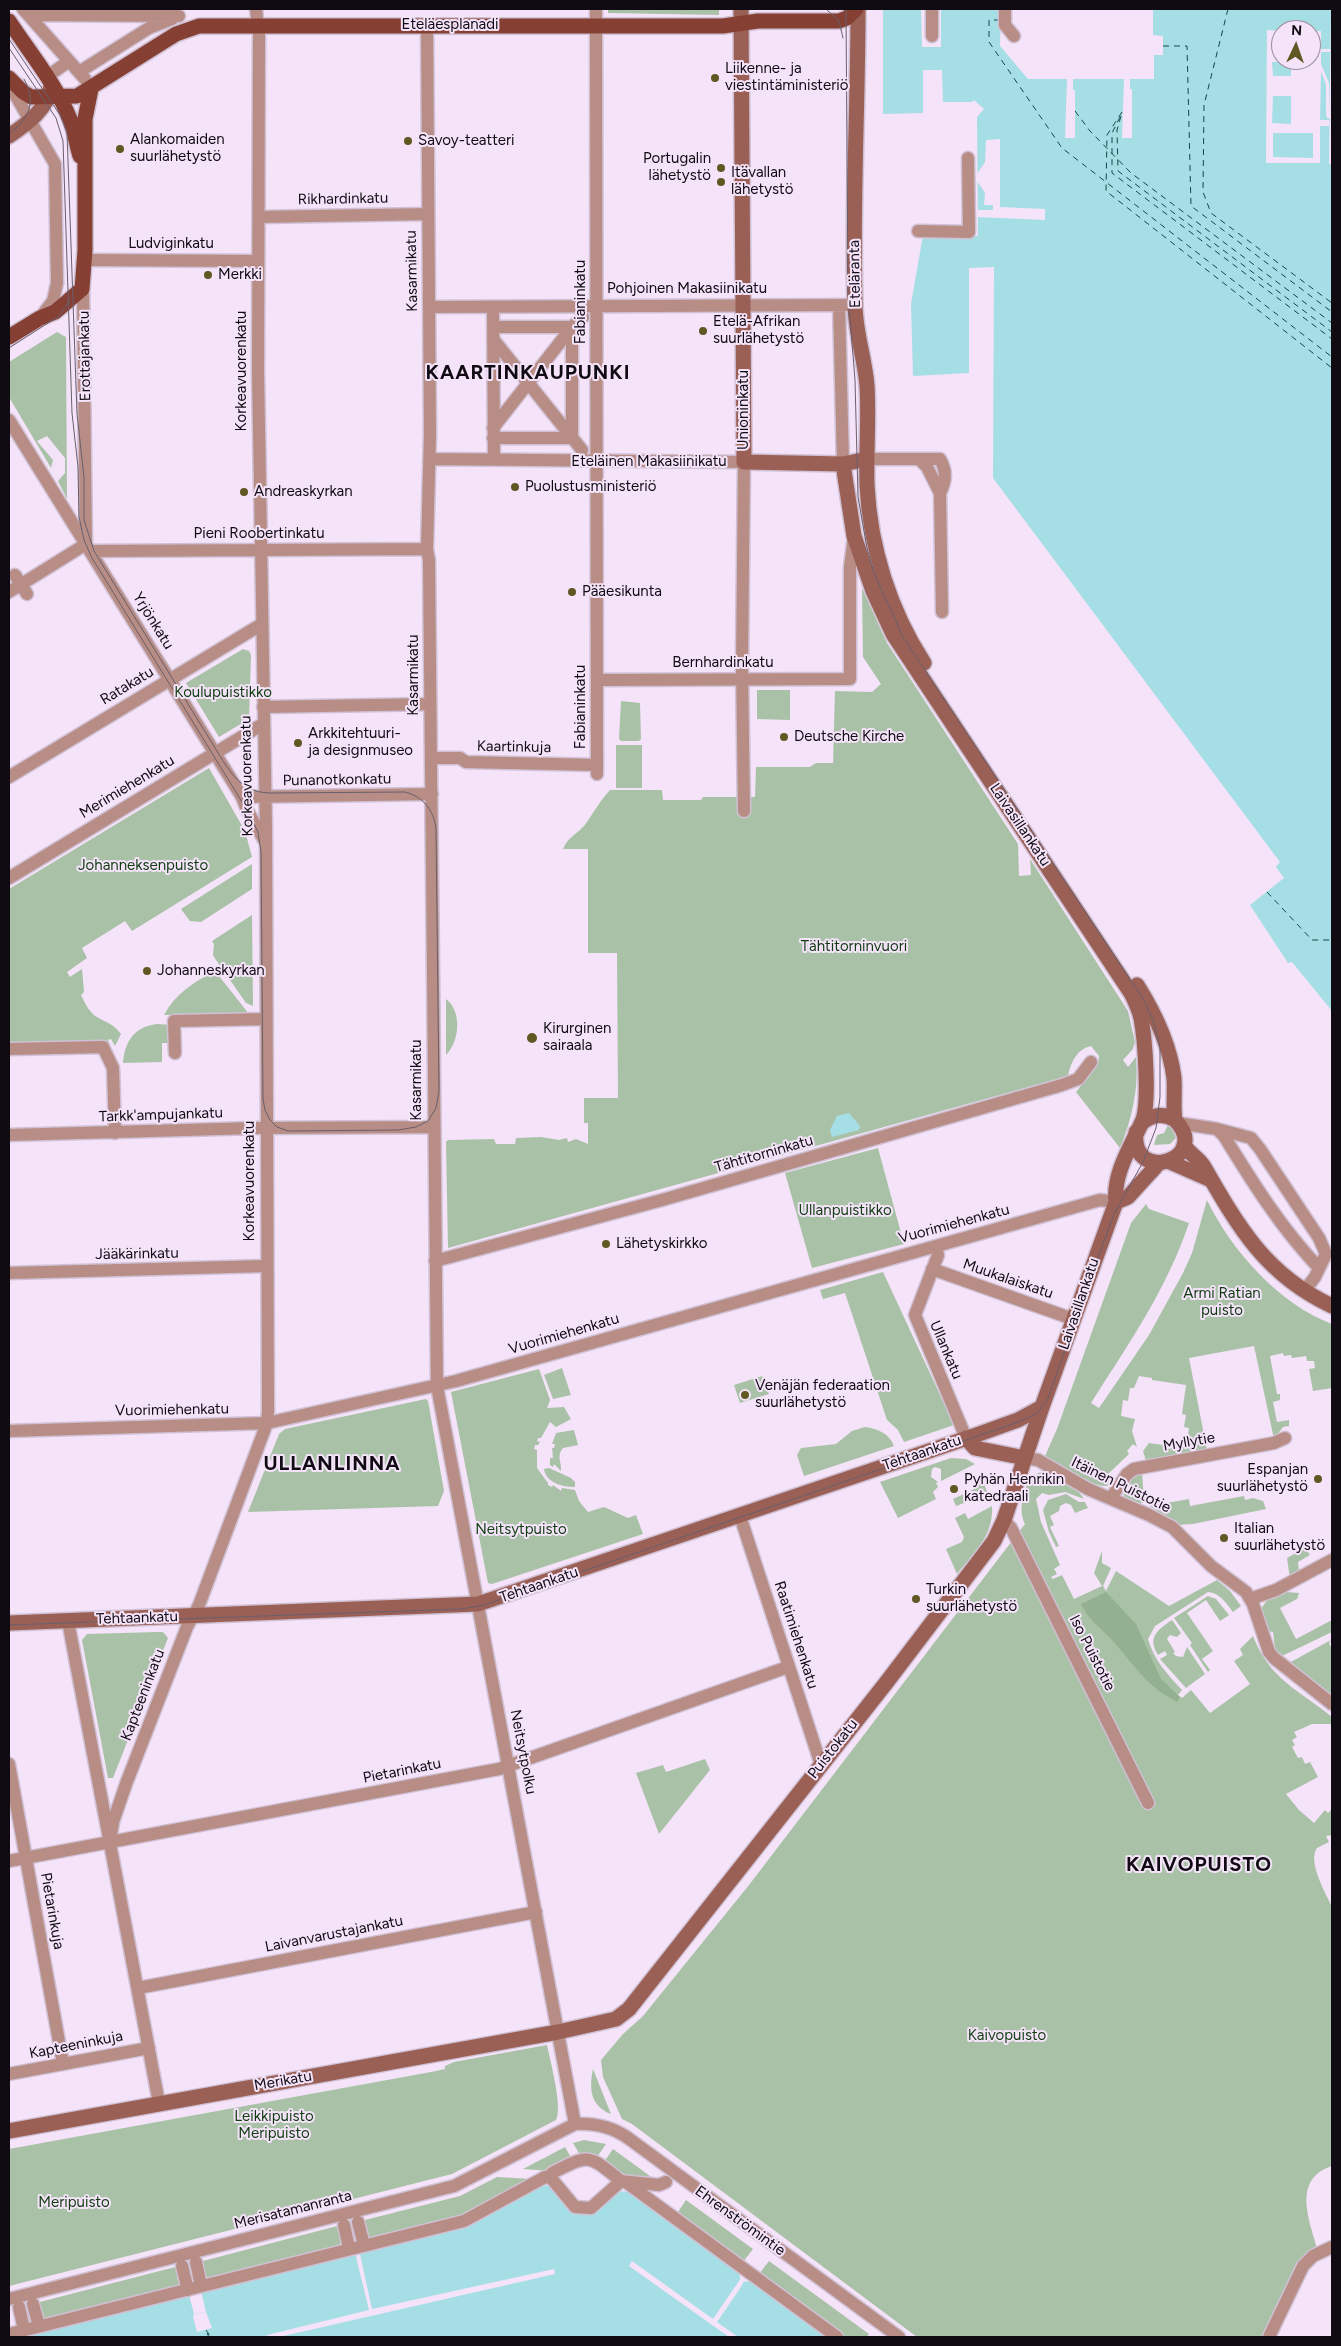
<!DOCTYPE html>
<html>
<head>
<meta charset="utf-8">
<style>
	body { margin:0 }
	#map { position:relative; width:1341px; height:2346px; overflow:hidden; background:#f4e3f9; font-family:Figtree,sans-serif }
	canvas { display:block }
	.frame { position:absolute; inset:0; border:10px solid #100b12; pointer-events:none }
	.north { position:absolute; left:1271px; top:20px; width:50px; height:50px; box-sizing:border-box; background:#f4e3f9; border:1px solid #998d9d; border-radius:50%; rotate:3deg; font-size:14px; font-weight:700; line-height:20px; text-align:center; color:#100b12 }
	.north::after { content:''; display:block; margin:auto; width:18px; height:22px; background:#605723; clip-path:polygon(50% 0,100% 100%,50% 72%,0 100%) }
</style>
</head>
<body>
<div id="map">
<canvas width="1341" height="2346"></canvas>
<div class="frame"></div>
<div class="north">N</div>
</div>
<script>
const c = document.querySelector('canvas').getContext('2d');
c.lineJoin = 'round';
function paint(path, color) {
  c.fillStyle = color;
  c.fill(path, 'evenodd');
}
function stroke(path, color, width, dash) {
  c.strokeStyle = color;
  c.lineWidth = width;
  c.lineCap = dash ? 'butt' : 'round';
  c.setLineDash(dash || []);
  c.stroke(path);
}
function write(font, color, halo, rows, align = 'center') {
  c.font = font + ' Figtree,sans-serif';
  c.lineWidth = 4;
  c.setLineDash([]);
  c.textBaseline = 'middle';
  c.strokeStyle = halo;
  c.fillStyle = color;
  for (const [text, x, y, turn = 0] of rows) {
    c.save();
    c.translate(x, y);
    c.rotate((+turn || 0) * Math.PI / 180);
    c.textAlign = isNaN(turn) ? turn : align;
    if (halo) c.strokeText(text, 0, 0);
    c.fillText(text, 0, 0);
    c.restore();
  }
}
paint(new Path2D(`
	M608,9H719V15L608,13Z
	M57,332L66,337L67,499L58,481L65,473V458L47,436L37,441L53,460L51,468L9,397V362Z
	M862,588L887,643L1018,844L1019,876L1031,875L1030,859L1128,1011L1135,1042L1133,1049L1123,1060L1128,1067L1136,1057C1139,1089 1132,1118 1120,1148L1076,1092L1098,1064L1099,1056L1091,1046C1077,1049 1071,1062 1068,1076L448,1248L446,1142L448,1140L494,1139L496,1144H515L516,1138L541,1137L559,1140L567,1138L568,1142L576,1139L588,1144V1123H584V1098H618L617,953H588V849H563C568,836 580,833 587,822C595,810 600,801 610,790H662L663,800H701L703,797H755L756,767H810L816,763H833L835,691L872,692L881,684L863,657Z
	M243,649L249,651L251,655L249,719L219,737L186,683Z
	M757,690H790V720L757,719Z
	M621,701L640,703L641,739L639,741H621L619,739Z
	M616,745H642V788H616Z
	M209,768L245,831L252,857L132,931L125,921L82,948L87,958L67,972L70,977L82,969L84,992L81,995C84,1001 87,1008 92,1013C99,1021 112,1021 121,1034L115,1046L111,1039L108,1040L110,1044L9,1045V889Z
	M252,864V889L201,922L190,921L181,909Z
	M252,915L253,1006L246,1003L216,960L213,955L214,944L212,941Z
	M215,971L249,1014L164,1015C175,994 194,982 215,971Z
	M446,999C462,1011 460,1041 446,1055Z
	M157,1024L172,1025L173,1043H162V1062L123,1063C125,1041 134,1027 157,1024Z
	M1168,1125L1172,1129L1176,1138L1170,1144L1154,1145L1157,1135L1164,1133Z
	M878,1148L904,1244L812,1268L785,1173Z
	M1207,1200C1231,1250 1279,1304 1332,1324V1388L1313,1391L1309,1369L1315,1368L1314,1361H1307L1306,1356L1292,1358L1291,1355L1284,1356L1283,1353L1270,1356L1277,1394H1280V1400L1273,1402L1277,1422L1289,1420V1426L1283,1427L1274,1439L1254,1346L1189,1358L1207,1450L1146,1461L1143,1451L1149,1443L1163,1445L1164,1441L1187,1442L1189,1428L1184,1427L1186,1415L1182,1414L1186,1385L1152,1380V1378L1139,1376L1134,1388H1130L1128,1401L1123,1400L1121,1416L1135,1419L1132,1431L1137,1447L1133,1444L1127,1451L1129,1454L1107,1475L1114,1481L1112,1485C1096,1491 1057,1466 1045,1456L1057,1429L1131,1223L1146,1204L1149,1209L1189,1223C1167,1289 1128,1345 1091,1403L1099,1408L1149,1335L1183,1273L1192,1253Z
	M883,1272L954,1425L904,1442L898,1430L887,1420L845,1293L823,1299L820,1290Z
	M562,1368L571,1395L553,1399L544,1375Z
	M539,1369L550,1400L547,1408L564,1407L571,1419L556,1427L550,1422L541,1438H538L537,1441L540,1442L538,1445H535L534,1449L537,1450V1468L548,1483V1485L552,1487L553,1485L561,1491L562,1488L575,1490L579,1501L588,1512L604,1507L628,1518L636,1515L643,1534L492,1584L488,1583L451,1392Z
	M762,1376L769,1394L740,1403L734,1385Z
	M426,1399L428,1401L444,1491L438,1506L248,1512L264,1472L266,1469L273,1472L276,1463L269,1459L279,1434L285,1429Z
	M865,1427C878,1429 889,1433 894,1446L804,1476L797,1455L801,1448L836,1444L852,1431Z
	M574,1430L578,1445L563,1448C556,1456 562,1462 561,1471L554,1464L553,1467L550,1465V1458H553L552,1448H554L555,1444H552L556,1433Z
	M951,1458L966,1459L975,1464L941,1481V1469L935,1467L932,1469L931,1477L938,1482L936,1483L938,1487L933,1492L936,1499L898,1518L880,1482Z
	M549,1468L571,1478L575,1482V1487C563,1487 546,1483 544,1469Z
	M1043,1471L1079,1492L1084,1499L1065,1492L1049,1495L1042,1493L1036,1499L1041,1522L1060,1565L1054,1569L1057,1574L1051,1577L1053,1579L1062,1575L1074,1599L1102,1586L1094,1573L1102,1551V1563L1111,1568L1103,1586L1106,1591L1116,1571L1169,1606L1217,1580L1230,1591L1241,1606L1233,1612C1226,1603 1220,1593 1208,1592L1155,1626L1148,1639C1154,1660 1167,1674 1182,1690L1178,1695L1182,1698L1191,1690L1210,1713L1250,1684L1234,1661L1243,1655L1240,1649L1253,1636C1270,1680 1298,1689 1332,1717V1724H1312L1294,1732L1297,1737L1292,1740L1295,1745L1292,1747L1298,1758L1302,1757L1305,1764L1310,1762L1318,1777L1286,1794L1299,1810L1314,1823L1325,1810L1328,1813L1332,1809V1835L1326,1836L1329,1842L1317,1848C1307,1861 1326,1894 1332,1907V2166C1292,2179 1309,2219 1317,2248L1295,2266L1262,2337H917L632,2124L622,2119L603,2077L601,2060L623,2034L643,2016L749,1885L1025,1524C1018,1509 1023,1491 1031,1477Z
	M1142,1471L1144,1502L1138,1504L1125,1498L1123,1492L1132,1476Z
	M981,1476L988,1494L956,1506L953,1499L979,1487L976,1479Z
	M1066,1494L1079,1502H1085L1088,1508L1075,1513L1071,1505L1066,1503L1060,1506L1059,1511L1050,1516L1054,1525L1050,1527L1059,1546L1056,1547L1049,1532L1043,1510L1048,1500Z
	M1244,1496L1245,1500L1253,1498L1263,1501L1266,1509L1193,1524L1177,1525L1150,1506L1189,1499L1190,1506Z
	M992,1506C994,1535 974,1553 957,1574L946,1549L962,1542L964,1537L955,1518L965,1513L968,1519Z
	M1305,1548L1310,1555L1298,1562L1299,1571L1290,1579L1287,1558Z
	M1286,1592L1299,1593L1297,1599L1280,1608L1296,1639L1332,1620V1632L1282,1656L1275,1649L1273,1632L1268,1631L1261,1609L1267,1600Z
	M1208,1596L1216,1599L1229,1615L1220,1621L1206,1600L1187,1613L1213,1651L1202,1659L1210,1670L1208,1672L1190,1645L1192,1643L1174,1618Z
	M1172,1620L1181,1633L1177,1637L1170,1635L1167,1639L1175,1652L1173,1653L1176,1656L1183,1657L1187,1647L1205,1674L1186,1688L1160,1659L1167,1655L1165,1651L1158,1655C1147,1638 1157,1630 1172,1620Z
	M157,1632H163L168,1638L113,1778H108L82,1640L87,1634Z
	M1331,1640L1329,1643L1332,1649V1697L1289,1663Z
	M705,1759L710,1770L659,1834L636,1773L663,1765L666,1772Z
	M547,2045C550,2060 563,2108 556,2120L452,2174L9,2286V2149L431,2072L445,2069V2066L454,2062Z
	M593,2069L611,2114C590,2106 589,2088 593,2069Z
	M584,2140L606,2144L597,2157L580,2155L573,2143Z
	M565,2147L572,2159L551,2171L523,2169Z
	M613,2149L654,2179L625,2177L604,2162Z
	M497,2177L532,2179L463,2216L368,2240L361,2221L460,2196Z
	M686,2200L753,2249L743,2262L676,2215Z
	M341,2225L345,2245L206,2280L199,2262Z
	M769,2261L869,2334L867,2337H843L759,2274Z
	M179,2266L181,2275L177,2276L178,2281L182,2280L183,2286L43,2321L36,2303Z`), '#a9c2a7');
paint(new Path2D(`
	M1106,1592L1136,1624L1161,1679L1180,1697L1177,1702C1143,1684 1135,1665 1111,1639C1100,1627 1088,1620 1081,1604Z`), '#93b190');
paint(new Path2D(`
	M883,9H921L922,47H941V9H1001L1000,46L1028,79H1154V55H1163V36L1153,35V9H1331L1329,163L1332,166V1011L1292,962L1288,963L1250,905L1284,878L1276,867L1280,862L993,478L994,267L969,268V373L913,376L911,304L923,235L978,236L977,117L984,109L974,100L972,102H943L942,70H923V113L883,114ZM1281,30H1311V60H1281Z
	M849,1113L860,1126L859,1130L832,1137L830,1130L837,1116Z
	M540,2185L555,2186L574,2209L615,2191L630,2192L739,2273L740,2278L745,2282L750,2281L826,2337H18L36,2335L39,2332L189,2295L194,2314L206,2312L201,2291L350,2253L354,2256L362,2254L363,2250L466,2224Z`), '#a6dee5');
paint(new Path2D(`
	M1267,30L1281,31V60H1311V31H1321V49H1330V52H1321V64L1329,83L1330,118H1327L1326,114V84L1321,72L1320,120H1329V126H1320V163H1266ZM1272,62H1291V76H1273ZM1273,96H1291V124L1272,123ZM1273,133H1313V158L1273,157Z
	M1067,79H1073V90H1075V138H1065Z
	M1124,79H1130V89H1132V138H1122Z
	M1000,139V207L1045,209V220L977,217V210H993V205H984L985,193L977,181V174L985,162L986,140Z
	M360,2254L372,2309L554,2269L555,2274L279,2337H267V2335L369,2310L357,2261L356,2255Z
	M632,2261L713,2319L741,2278L744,2281L741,2287L717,2322L738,2337H729L629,2266Z
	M206,2312L212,2328L197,2332L193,2317L194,2314Z`), '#f4e3f9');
stroke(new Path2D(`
	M1228,9L1204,105L1203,192L1211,213L1332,303
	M1000,20H989V42L1062,148L1332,357
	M1163,46H1187L1191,206L1332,312
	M1075,111L1090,131L1131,173L1332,323
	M1122,112L1107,135L1106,191L1332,368
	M1121,116L1117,130L1118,171L1332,332
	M1120,117L1112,133V173L1332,339
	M1267,892L1312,940H1332
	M206,2330L211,2337
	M207,2333L209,2337`), '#14464b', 1, [6, 5]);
const street = new Path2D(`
	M23,9L85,79
	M596,9L597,774
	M1005,9V25L1014,36
	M29,15L179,16
	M427,25L430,434L427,549L429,560L437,1386L575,2124
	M932,36V9
	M55,71L69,61
	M79,72L149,28L172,19
	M9,84L55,164L57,283L53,301L40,318
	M259,217L428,214
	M918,231L969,232L968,158
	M84,260L258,261
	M83,285L86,544
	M839,305L843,464
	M429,307L855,305
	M493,307L494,459
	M493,327H572V438H493
	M493,339L582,450
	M9,420L242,797L247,810L264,840
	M493,428L572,327L583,317
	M430,459L744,462L742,666L744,811
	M867,459H940C947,471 946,481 940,493
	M919,459L927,467L940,493L942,612
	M90,551L427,549
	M15,575L27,594
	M9,592L86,544
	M597,680L850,679V567L854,536
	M263,707L430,704
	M431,758H460L466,762L597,765
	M9,777L262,624
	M242,797L432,794
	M9,878L263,724
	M9,1049L103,1047L113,1068L115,1133
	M175,1053L174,1021L266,1019
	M1178,1123L1217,1129L1251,1138L1260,1149L1319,1238L1326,1254L1315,1277L1305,1290
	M1217,1129L1224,1136C1253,1183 1281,1228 1319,1268
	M9,1135L255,1128L434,1127
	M936,1246L938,1255L915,1315L966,1438
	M435,1261L662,1200L1062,1085L1078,1079L1091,1062
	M932,1269L1073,1319
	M9,1273L266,1266
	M9,1431L267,1423L456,1381L1100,1200L1116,1202
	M1025,1458L1038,1460L1088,1489L1149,1515L1172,1527L1211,1566L1246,1592L1253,1604L1269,1652L1274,1658L1332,1704
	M1111,1498L1127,1474L1134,1469L1274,1443L1285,1438
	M740,1516L821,1765
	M1004,1520L1011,1528L1148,1803
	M1250,1599L1276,1590L1332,1560
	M68,1621L159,2103
	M9,1764L63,2064
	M110,1842L113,1822L126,1784L187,1627L199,1605L267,1423L268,1411L266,828L258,371L259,35L256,9
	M9,1861L499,1769L788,1667
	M138,1988L536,1912
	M9,2074L149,2048
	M551,2178L552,2173C591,2153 588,2155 621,2181
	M627,2183L837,2337
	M358,2222L364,2245
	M344,2225L349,2248
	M196,2262L201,2286
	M182,2266L188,2290
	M9,2299L454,2186L575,2124C595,2123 612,2127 628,2138L899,2337
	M33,2304L39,2326
	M19,2307L24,2330
	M9,2334L464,2221L545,2177L551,2178L575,2207L591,2208L621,2181L659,2185L666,2182
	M1269,2337L1303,2266L1313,2256L1332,2247`);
const secondary = new Path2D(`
	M741,9L744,462L843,464L867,459
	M858,9C858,107 852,206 855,304C855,332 865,359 867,386C869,419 866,452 867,485C870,548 890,611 924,663
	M9,136C27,124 48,109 51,86
	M1137,985C1154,1012 1170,1046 1174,1078C1175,1092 1173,1107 1175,1120
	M1136,1132C1130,1186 1213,1159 1175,1120C1164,1113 1151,1114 1141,1124
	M1184,1145C1189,1154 1199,1158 1204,1167C1239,1228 1266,1275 1332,1306
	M1170,1162L1211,1180
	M1116,1202L1128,1197L1159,1163
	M966,1438L975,1448L1025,1458
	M9,1623L478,1604L979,1434L1018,1420L1042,1407
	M9,2131L558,2032L616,2019L629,2009L886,1683L994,1541L1004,1520L1042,1407L1116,1202C1113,1174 1130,1148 1142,1122C1150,1105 1145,1039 1141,1018C1139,1009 1135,1001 1131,993L893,634L873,591L854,536L843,464`);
const primary = new Path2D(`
	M9,21C30,53 56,84 70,119C75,131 76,144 80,156
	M9,78L23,92L31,97L77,96L176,34L199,26H723L758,21H839L847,18L856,9
	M9,337L40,318L55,312L82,289L85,250V119L91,89`);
stroke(street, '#d0c0d4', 15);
stroke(secondary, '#d0c0d4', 18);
stroke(primary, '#d0c0d4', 18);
stroke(street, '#b78d85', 12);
stroke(secondary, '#9b6055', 15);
stroke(primary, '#863f33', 15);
stroke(new Path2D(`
	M826,9L839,21L843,38
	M9,39L60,115L67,133L77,414L84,477V520L94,551L212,743C227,767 238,792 269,793L405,792C424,797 434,811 436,829L439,1091L436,1108L428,1121L416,1127L398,1130L288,1131L277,1127L270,1120L265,1110L263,1099L261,852L258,832L247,810L92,558L84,540L79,517L78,467L72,413L63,141L56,118L9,48
	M9,134C29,119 37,102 24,79
	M9,348L59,316L70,300
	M9,1625L461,1609L484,1605L1016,1423L1036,1414L1047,1401L1113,1216L1143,1162L1156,1128L1160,1097V1047L1153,1020L1143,999L903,637L874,573L867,548L858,497L855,380L848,294L846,9`), '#695f6c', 1);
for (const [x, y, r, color] of [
	[715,78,5,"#605723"],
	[408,141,5,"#605723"],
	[120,149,5,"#605723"],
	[721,168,5,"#605723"],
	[721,182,5,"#605723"],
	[208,275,5,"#605723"],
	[703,331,5,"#605723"],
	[515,487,5,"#605723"],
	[244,492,5,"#605723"],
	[572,592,5,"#605723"],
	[784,737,5,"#605723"],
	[298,743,5,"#605723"],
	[147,971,5,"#605723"],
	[532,1038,6,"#605723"],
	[606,1244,5,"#605723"],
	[745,1395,5,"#605723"],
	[1318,1479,5,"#605723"],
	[954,1489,5,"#605723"],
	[1224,1538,5,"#605723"],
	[916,1599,5,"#605723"]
]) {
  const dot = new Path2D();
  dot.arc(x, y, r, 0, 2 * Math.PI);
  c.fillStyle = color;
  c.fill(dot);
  stroke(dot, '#f4e3f9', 2);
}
write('15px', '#100b12', '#f4e3f9', [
	["Eteläesplanadi",450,25],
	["Rikhardinkatu",343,199,-1],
	["Ludviginkatu",171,244],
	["Kasarmikatu",412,271,-91],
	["Eteläranta",855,274,-91],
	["Pohjoinen Makasiinikatu",687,289],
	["Fabianinkatu",581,302,-90],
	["Erottajankatu",85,356,-91],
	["Korkeavuorenkatu",242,371,-90],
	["Unioninkatu",744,410,-90],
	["Eteläinen Makasiinikatu",649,462],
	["Pieni Roobertinkatu",259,534],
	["Yrjönkatu",153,621,58],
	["Bernhardinkatu",723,663],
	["Kasarmikatu",414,675,-90],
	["Ratakatu",127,686,-31],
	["Fabianinkatu",581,707,-90],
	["Kaartinkuja",514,747,1],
	["Korkeavuorenkatu",247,776,-91],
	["Punanotkonkatu",337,780,-1],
	["Merimiehenkatu",127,787,-31],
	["Laivasillankatu",1020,825,56],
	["Kasarmikatu",417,1080,-90],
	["Tarkk'ampujankatu",161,1115,-2],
	["Tähtitorninkatu",764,1154,-16],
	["Korkeavuorenkatu",250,1181,-90],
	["Vuorimiehenkatu",954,1224,-15],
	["Jääkärinkatu",137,1254,-1],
	["Muukalaiskatu",1008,1279,19],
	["Laivasillankatu",1079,1304,-71],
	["Vuorimiehenkatu",564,1334,-16],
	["Ullankatu",946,1350,67],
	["Vuorimiehenkatu",172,1410,-1],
	["Myllytie",1189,1442,-10],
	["Tehtaankatu",922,1453,-19],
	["Itäinen Puistotie",1121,1485,26],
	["Tehtaankatu",539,1585,-19],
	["Tehtaankatu",137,1618,-2],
	["Raatimiehenkatu",796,1635,72],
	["Iso Puistotie",1092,1653,63],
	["Kapteeninkatu",143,1695,-69],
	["Puistokatu",833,1749,-52],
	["Neitsytpolku",523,1752,79],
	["Pietarinkatu",402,1771,-11],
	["Pietarinkuja",52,1911,80],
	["Laivanvarustajankatu",334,1934,-11],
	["Kapteeninkuja",76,2045,-11],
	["Merikatu",283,2081,-10],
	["Merisatamanranta",293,2210,-14],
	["Ehrenströmintie",740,2221,36]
]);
write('15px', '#100b12', '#f4e3f9', [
	["Liikenne- ja",725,69],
	["viestintäministeriö",725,86],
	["Alankomaiden",130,140],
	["suurlähetystö",130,157],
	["Savoy-teatteri",418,141],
	["Portugalin",711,159,"right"],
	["lähetystö",711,176,"right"],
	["Itävallan",731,173],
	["lähetystö",731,190],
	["Merkki",218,275],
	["Etelä-Afrikan",713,322],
	["suurlähetystö",713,339],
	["Puolustusministeriö",525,487],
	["Andreaskyrkan",254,492],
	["Pääesikunta",582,592],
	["Arkkitehtuuri-",308,734],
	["ja designmuseo",308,751],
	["Deutsche Kirche",794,737],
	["Johanneskyrkan",157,971],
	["Kirurginen",543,1029],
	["sairaala",543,1046],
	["Lähetyskirkko",616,1244],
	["Venäjän federaation",755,1386],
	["suurlähetystö",755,1403],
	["Espanjan",1308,1470,"right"],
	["suurlähetystö",1308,1487,"right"],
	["Pyhän Henrikin",964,1480],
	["katedraali",964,1497],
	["Italian",1234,1529],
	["suurlähetystö",1234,1546],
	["Turkin",926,1590],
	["suurlähetystö",926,1607]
], 'left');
write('15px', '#103d10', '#f4e3f9', [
	["Koulupuistikko",223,693],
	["Johanneksenpuisto",143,866],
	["Tähtitorninvuori",854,947],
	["Ullanpuistikko",845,1211],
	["Armi Ratian",1222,1294],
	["puisto",1222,1311],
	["Neitsytpuisto",521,1530],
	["Kaivopuisto",1007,2036],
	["Leikkipuisto",274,2117],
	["Meripuisto",274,2134],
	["Meripuisto",74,2203]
]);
c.letterSpacing = '1px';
write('bold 20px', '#100b12', '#f4e3f9', [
	["KAARTINKAUPUNKI",528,373],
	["ULLANLINNA",332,1464],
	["KAIVOPUISTO",1199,1865]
]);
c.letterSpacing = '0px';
</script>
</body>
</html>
